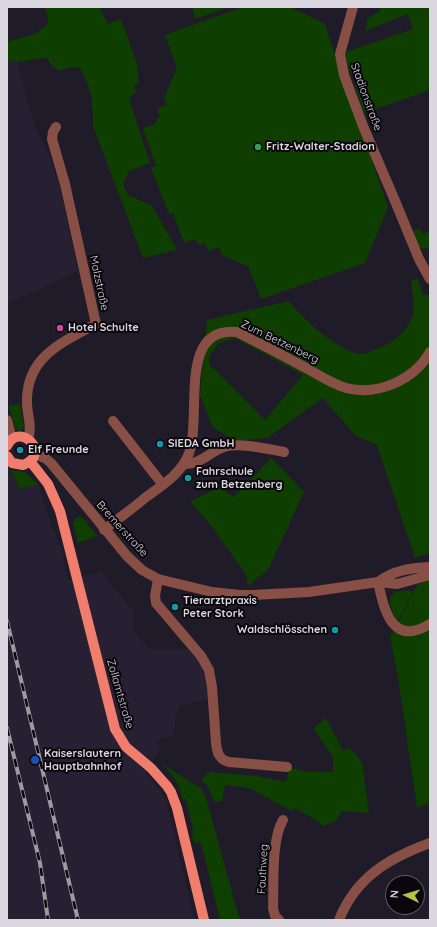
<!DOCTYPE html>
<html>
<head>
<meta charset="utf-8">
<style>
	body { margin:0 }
	#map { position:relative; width:437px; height:927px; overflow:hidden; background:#201b28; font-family:Quicksand,sans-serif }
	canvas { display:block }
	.frame { position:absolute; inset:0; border:8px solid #dad7e0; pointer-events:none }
	.north { position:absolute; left:385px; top:875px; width:40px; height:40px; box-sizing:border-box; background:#09070c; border:1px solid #5d5a61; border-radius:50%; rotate:275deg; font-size:11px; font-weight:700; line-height:16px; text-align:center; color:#dad7e0 }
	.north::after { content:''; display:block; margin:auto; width:14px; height:18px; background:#b4c24a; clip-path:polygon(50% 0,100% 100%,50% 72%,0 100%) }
</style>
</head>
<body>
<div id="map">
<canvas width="437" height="927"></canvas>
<div class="frame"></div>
<div class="north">N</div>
</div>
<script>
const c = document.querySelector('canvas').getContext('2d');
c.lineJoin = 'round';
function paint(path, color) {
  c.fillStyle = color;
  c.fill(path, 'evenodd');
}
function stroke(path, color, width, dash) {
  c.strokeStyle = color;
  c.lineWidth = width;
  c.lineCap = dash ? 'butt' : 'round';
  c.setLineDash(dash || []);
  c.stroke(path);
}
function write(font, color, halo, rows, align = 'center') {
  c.font = font + ' Quicksand,sans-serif';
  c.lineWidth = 4;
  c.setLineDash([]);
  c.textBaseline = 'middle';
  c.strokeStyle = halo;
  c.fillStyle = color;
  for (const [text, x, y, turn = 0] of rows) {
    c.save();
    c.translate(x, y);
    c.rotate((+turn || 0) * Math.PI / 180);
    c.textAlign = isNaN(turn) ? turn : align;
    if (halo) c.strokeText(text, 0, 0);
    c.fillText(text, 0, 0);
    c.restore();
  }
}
paint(new Path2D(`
	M7,61L17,62L36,131L47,150L60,188L78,271L7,304Z
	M7,467L11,470L12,474L20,489L38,484L51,524L61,547L67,580L101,572L133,611V630L150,649H187L197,659L205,673L209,698L180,706L176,714L174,735L157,740L159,751L146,775L155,784L162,793L167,804L194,920H7V884H11L7,882Z`), '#272033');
paint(new Path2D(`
	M45,7H99L108,24L121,19L137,64L139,82L134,86L136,92L129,99L150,163L129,171L123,185L128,195L152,206L177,250L143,258L93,126C93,102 92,89 80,68C62,63 60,81 47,58H44L17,62L7,61V42L35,34L47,25L48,17Z
	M192,7H230L195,19Z
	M243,7H290L324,23L388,207L365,263L261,299L249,267L222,255L219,247L208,251L205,243C200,245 198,244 194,239L184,243L173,213L169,214L151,168L156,166L143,128L156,124L157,118L160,117L157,109L167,105L164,98L177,68L165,35Z
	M380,7H430V90L364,113L354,83L356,81L354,74L351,75L346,60V52L413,29L408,14L365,31L368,18L380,11Z
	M420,228L422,234L430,231V249L420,248L412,232Z
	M418,278L423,295H430V553L415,558L377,445L356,436L323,398L267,438L234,441L212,426L200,395L207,320L289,301C301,318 340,353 362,354C367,354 374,350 379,348C393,343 407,332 412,317C416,306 412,292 411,281ZM235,338L303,375L265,420L209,364V356L219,343Z
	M20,403L24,427L22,430H17L15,427L9,406Z
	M271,458L304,492L269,568L248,586L246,574L206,519L190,502L219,487L234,497Z
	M11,470L25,472L38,484L20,489L12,473Z
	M78,517L83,518L97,536L78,543L73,523L74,520Z
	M430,579V803L417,808L398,677L390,636L398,623L417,585Z
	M413,591L398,621C393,614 384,597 396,592C401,590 408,591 413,591Z
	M326,718L343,751L350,748L362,762L369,813L342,811L337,820L324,826L311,817L294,808L292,811L249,788L225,785L222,801L214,802L208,786L202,781L204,776L210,772L257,776L286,782L289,770L291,768L307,772H333V757L313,728Z
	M162,764L202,789L206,798L238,914L241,920H220L201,842L195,843L192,838L193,829L186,799H182C180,782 173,776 162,764Z`), '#0f3f00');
stroke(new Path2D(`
	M353,7L340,54L344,75L363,126L393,196L419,259L430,279
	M7,420L12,439
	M113,421L163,485
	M28,439C33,424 26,414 27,399C28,356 63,342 96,324L65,184L52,139L53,132L56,127
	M34,454L45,458L51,463L127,556L142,570L158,579L212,592L240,595H253L309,592L378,582L397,584L430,575
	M184,464C200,465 209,452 224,447C239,442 268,449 284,452
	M104,530C118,519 132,509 145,498C161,486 178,476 187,458C205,423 174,326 237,332C261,344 284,356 308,369C320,376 333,384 346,388C378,396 414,380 430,352
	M158,579L155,596L156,603L201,656L209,670L212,687L216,743C217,752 219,760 229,762L287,767
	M378,582C384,610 392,647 430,624
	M378,582C394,570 411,568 430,567
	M279,920L275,916L273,908C274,884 271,840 283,820
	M339,920C356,877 389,858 430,843`), '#874f46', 10);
stroke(new Path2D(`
	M7,446C19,420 53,454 23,465L12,463L7,456
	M30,461L48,484L60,511L115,729L126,747L151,768L167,786L171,792L177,808L204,920`), '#f17d6d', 10);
const rail = new Path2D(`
	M7,621L78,920
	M7,728L40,863L48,920`);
stroke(rail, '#9e9aa5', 4);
stroke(rail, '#09070c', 2.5, [8]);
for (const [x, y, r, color] of [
	[258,147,4,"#2e9e5b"],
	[60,328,4,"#d1479c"],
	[160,444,4,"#0f9aa8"],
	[20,450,4,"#0f9aa8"],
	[188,478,4,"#0f9aa8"],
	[175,607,4,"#0f9aa8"],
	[335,630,4,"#0f9aa8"],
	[35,760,5,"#1a4fb4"]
]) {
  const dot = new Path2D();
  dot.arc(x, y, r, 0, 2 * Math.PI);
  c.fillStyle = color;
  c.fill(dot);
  stroke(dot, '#09070c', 1.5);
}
write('11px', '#dad7e0', '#09070c', [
	["Stadionstraße",366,97,70],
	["Malzstraße",99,283,78],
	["Zum Betzenberg",280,342,26],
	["Bremerstraße",122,529,48],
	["Zollamtstraße",120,694,74],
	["Fauthweg",263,869,-87]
]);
write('bold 11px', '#dad7e0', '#09070c', [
	["Fritz-Walter-Stadion",266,147],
	["Hotel Schulte",68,328],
	["SIEDA GmbH",168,444],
	["Elf Freunde",28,450],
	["Fahrschule",196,472],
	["zum Betzenberg",196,485],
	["Tierarztpraxis",183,601],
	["Peter Stork",183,614],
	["Waldschlösschen",327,630,"right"],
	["Kaiserslautern",44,754],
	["Hauptbahnhof",44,767]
], 'left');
</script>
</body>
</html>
